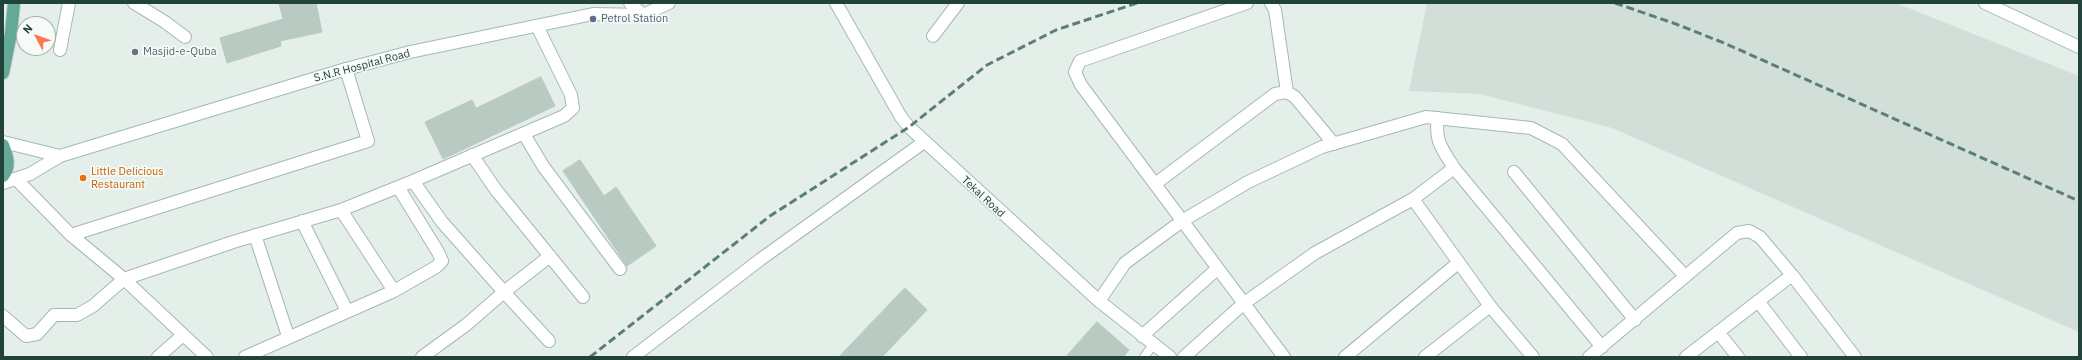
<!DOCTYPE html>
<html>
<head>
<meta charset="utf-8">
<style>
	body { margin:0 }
	#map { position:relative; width:2082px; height:360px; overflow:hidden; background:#e4efea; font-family:"IBM Plex Sans",sans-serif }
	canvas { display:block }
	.frame { position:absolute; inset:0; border:4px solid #214339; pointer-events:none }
	.north { position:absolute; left:16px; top:16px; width:40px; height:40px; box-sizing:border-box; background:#f6fbf8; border:1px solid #a1b1ac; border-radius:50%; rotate:311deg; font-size:11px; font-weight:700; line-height:16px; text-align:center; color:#214339 }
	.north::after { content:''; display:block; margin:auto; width:14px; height:18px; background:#ff7853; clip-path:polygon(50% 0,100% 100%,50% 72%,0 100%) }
</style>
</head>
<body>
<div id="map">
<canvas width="2082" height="360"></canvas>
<div class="frame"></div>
<div class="north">N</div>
</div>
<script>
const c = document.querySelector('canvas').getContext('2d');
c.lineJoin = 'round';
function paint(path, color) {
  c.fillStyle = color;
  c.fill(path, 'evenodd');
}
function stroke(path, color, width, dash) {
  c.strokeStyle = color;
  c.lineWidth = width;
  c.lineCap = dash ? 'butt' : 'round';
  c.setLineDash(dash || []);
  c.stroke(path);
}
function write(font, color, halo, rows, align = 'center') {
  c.font = font + ' "IBM Plex Sans",sans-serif';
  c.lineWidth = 3.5;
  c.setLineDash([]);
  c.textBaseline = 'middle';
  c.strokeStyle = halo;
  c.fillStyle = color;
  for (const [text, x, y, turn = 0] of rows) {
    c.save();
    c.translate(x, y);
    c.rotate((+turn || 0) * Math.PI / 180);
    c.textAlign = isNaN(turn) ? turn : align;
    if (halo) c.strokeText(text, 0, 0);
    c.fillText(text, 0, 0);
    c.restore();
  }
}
paint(new Path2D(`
	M1427,3H1896L2079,76V332L1612,128L1480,94L1409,91Z`), '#d2dfd9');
const building = new Path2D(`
	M279,3H316L322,32L280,41L281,46L227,63L220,38L283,19Z
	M541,77L555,106L443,159L425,122L472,100L476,108Z
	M580,160L604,196L616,187L656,246L627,266L563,171Z
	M905,288L927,310L882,357H839Z
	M1097,322L1129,350L1123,357H1066Z`);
paint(building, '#b9cac3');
stroke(building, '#b6cac1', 1);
const service = new Path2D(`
	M1144,357L1153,345`);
const minor = new Path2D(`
	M134,3L165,22L185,37
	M630,3L643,15
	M1247,3L1080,61L1075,72L1081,85L1284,357
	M1271,3L1275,10L1287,92
	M1985,3L2079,47
	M933,36L958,3
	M60,50L69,3
	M1438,118C1434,141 1443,150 1454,168L1602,347
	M524,134L543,166L620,269
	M472,155L496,190L583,297
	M1514,172L1635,320
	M16,179L71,235L124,279L207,357
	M413,181L442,222L504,292L466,325L422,357
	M1155,184L1275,94L1287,92L1295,97L1334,144
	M1413,199L1454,168
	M341,210L394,291
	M302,221L347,311
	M71,235L368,141L346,69
	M255,235L288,336
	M1792,275L1855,357
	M1099,301L1125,263L1182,221L1248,182L1322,147L1426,117L1531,128L1562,144L1685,276
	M1758,301L1801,357
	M3,316L26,336L37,334L54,315H77L93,306L124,279L233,242L341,210L413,181L564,116L573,108L571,95L537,26
	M1718,332L1738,357
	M1142,336L1217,269
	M549,341L504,292L550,256
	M158,357L183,335
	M245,357L394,291L436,267L442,261L438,252L398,187
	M633,357L761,259L924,142
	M1184,357L1243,304L1315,253L1413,199L1490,306L1533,357
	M1345,357L1458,263
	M1425,357L1490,306
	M1589,357L1737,233L1749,231L1760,237L1792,275L1686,357`);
const secondary = new Path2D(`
	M836,3L901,117L909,127L1099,301L1170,357
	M3,142L60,156
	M3,183L30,174L60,156L346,69L410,52L593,14L643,15L669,3`);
const primary = new Path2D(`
	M3,73L11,33L14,3
	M3,145C7,155 11,167 3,176`);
stroke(service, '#a6b8b1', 10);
stroke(minor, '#a6b8b1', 14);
stroke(secondary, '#a1bcb2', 14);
stroke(primary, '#c1cac8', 14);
stroke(service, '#fff', 8);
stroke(minor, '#fff', 12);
stroke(secondary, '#fff', 12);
stroke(primary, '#64a995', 12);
stroke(new Path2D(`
	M1615,3L1676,24L1724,43L2079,201
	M590,357L770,216L909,127L987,65L1056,30L1137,3`), '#5c7f74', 3, [8, 4]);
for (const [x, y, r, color] of [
	[593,19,4,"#5c6f8a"],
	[135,52,4,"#6b7280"],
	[83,178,4,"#e8710a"]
]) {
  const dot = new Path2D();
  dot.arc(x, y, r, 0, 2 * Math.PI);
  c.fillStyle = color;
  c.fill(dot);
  stroke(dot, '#f6fbf8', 1.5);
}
write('11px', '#4e5e75', '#f6fbf8', [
	["Petrol Station",601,19]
], 'left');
write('11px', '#5b616d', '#f6fbf8', [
	["Masjid-e-Quba",143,52]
], 'left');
write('11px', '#214339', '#f6fbf8', [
	["S.N.R Hospital Road",362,66,-15],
	["Tekal Road",983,197,43]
]);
write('11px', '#c56008', '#f6fbf8', [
	["Little Delicious",91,172],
	["Restaurant",91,185]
], 'left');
</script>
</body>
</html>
